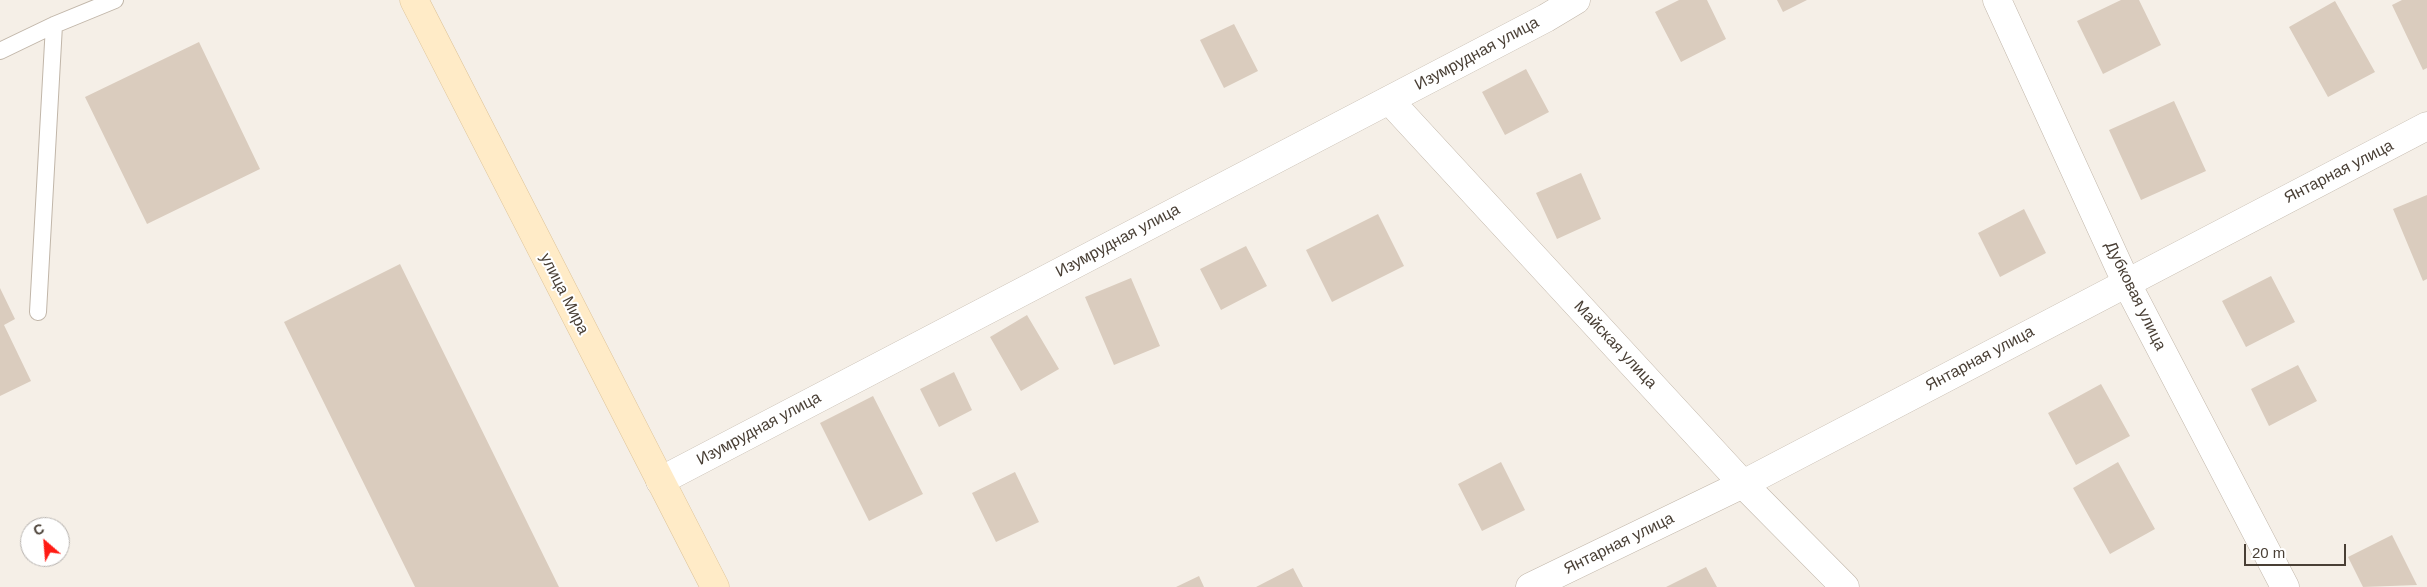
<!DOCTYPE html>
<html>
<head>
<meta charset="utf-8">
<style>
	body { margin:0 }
	#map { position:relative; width:2427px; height:587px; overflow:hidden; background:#f5efe7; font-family:Helvetica,sans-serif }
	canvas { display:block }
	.north { position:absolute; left:20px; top:517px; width:50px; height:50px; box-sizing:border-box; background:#fff; border:1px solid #b6b2ae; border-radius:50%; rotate:333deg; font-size:14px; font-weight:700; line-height:20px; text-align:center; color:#493f35 }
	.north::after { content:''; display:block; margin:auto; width:18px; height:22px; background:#ff1b14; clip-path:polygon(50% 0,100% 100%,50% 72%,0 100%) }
	.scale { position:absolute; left:2244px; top:544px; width:102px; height:22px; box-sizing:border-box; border:2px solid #493f35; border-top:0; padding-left:6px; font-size:15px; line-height:18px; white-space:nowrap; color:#493f35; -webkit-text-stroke:4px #fff; paint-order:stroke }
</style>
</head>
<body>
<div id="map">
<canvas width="2427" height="587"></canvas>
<div class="north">С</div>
<div class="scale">20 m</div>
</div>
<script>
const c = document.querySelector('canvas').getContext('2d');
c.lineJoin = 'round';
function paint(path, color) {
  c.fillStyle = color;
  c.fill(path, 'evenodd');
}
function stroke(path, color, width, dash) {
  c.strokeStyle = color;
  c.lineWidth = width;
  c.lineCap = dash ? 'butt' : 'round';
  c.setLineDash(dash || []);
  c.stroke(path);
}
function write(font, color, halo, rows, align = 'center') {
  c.font = font + ' Helvetica,sans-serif';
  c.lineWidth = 4;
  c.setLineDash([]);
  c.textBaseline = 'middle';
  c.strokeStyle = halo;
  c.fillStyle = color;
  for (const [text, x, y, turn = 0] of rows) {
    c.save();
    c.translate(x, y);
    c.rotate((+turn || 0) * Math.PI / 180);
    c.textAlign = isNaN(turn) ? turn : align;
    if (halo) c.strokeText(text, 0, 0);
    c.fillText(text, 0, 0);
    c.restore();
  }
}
paint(new Path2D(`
	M1679,0H1707L1726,39L1681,62L1655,12Z
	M1777,0H1807L1783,12Z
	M2121,0H2139L2161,45L2103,74L2077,21Z
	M2402,0H2427V68L2423,70L2392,5Z
	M2335,1L2375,72L2328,97L2289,27Z
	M1234,24L1258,71L1224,88L1200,40Z
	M199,42L260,169L147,224L85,97Z
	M1526,69L1549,112L1505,135L1482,92Z
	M2174,101L2206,171L2141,200L2109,130Z
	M1581,173L1601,219L1557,239L1536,193Z
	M2427,195V279L2423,281L2393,209Z
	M2024,209L2046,253L2000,277L1978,233Z
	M1378,214L1404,266L1332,302L1306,250Z
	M1246,246L1267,286L1221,310L1200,269Z
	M400,264L559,587H415L284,322Z
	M2271,276L2295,322L2246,347L2222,301Z
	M1131,278L1160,346L1114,365L1085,297Z
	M0,288L15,319L4,325L31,381L0,396Z
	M1027,315L1059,369L1021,391L990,337Z
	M2298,365L2317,401L2269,426L2251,389Z
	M954,372L972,410L939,427L920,389Z
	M2101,384L2130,436L2076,465L2048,413Z
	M873,396L923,494L869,521L820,423Z
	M1501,462L1525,510L1482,531L1458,484Z
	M2118,462L2155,529L2110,554L2073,488Z
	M1015,472L1039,522L996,542L972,493Z
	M2392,535L2417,585L2363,587L2348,557Z
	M1706,567L1717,587H1666Z
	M1293,568L1303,587H1256Z
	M1199,576L1204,587H1176Z`), '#daccbe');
const lane = new Path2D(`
	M0,51L54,25L115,0
	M38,312L54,25`);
const street = new Path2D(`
	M1997,0L2126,282L2285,587
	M1389,100L1743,484L1845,587
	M660,481L1546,18L1576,0
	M1530,587L1743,484L2427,126`);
const secondary = new Path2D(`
	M414,0L715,587`);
stroke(lane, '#c1b6a9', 18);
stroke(street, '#c1b6a9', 29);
stroke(secondary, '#dcc195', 29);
stroke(lane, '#fff', 16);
stroke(street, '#fff', 28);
stroke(secondary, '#ffebc7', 28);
write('16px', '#493f35', '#fff', [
	["Изумрудная улица",1477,54,-28],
	["Янтарная улица",2339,172,-27],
	["Изумрудная улица",1118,241,-28],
	["улица Мира",564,294,63],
	["Дубковая улица",2135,296,64],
	["Майская улица",1615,345,47],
	["Янтарная улица",1980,359,-28],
	["Изумрудная улица",759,429,-28],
	["Янтарная улица",1619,544,-26]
]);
</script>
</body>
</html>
